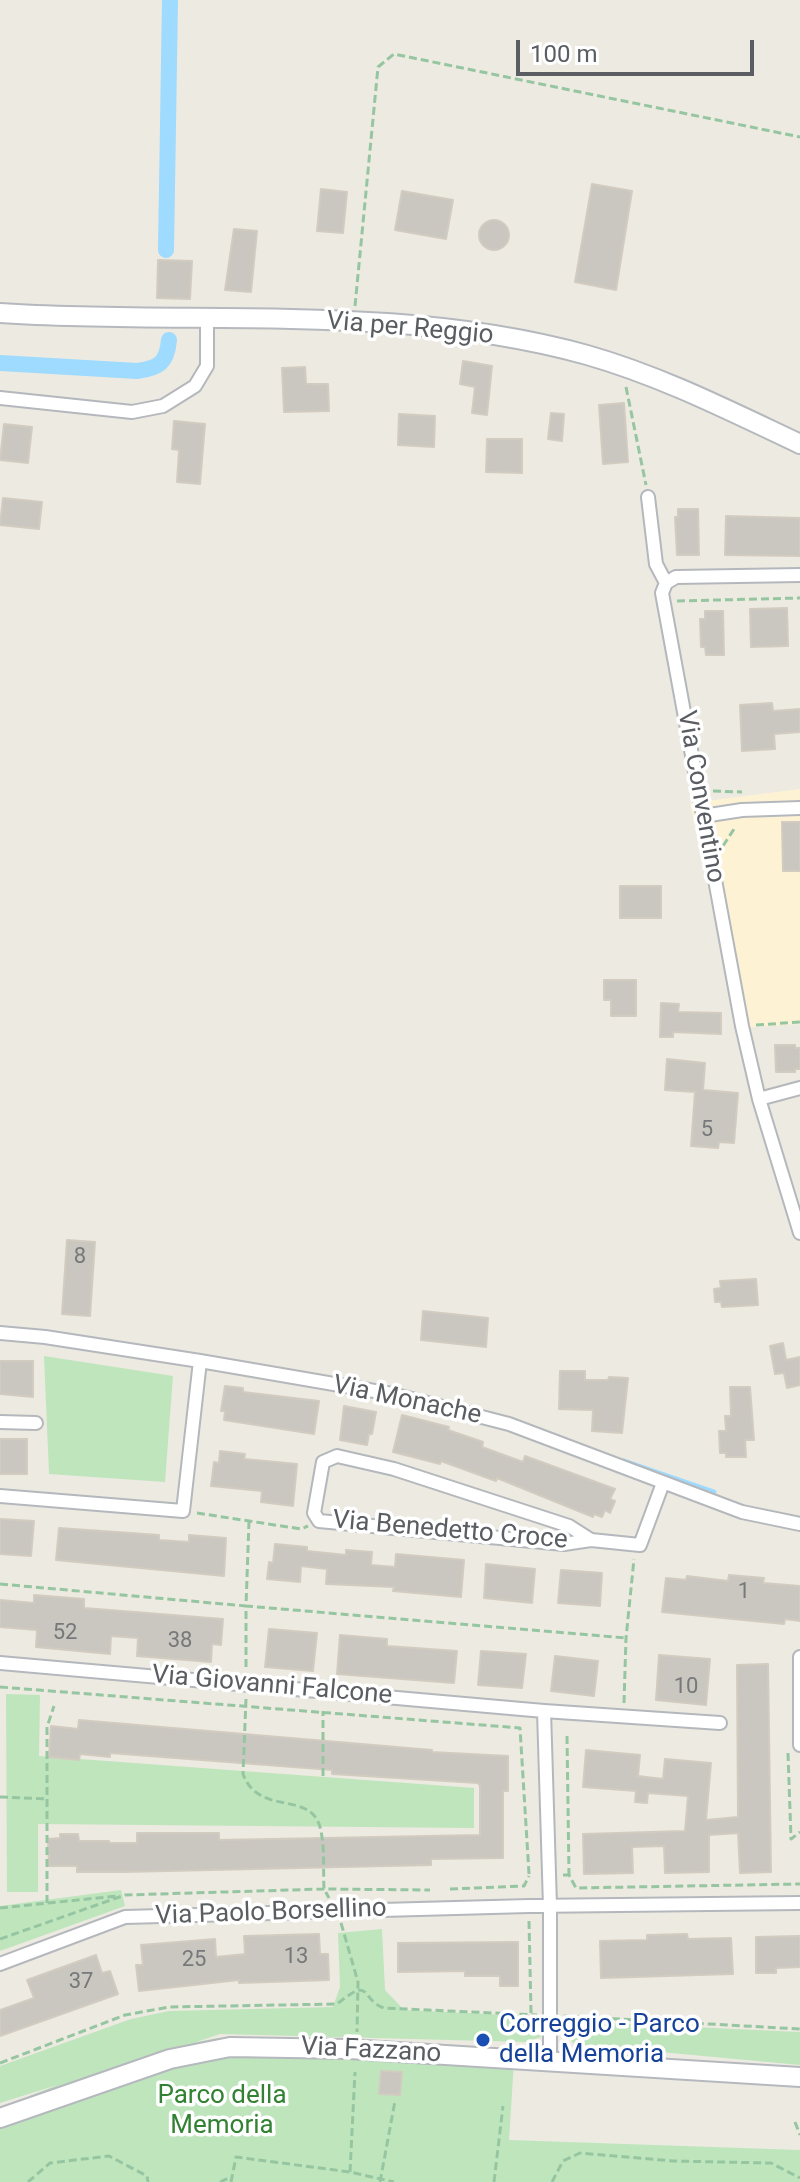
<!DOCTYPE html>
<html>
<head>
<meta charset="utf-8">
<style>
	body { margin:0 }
	#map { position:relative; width:800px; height:2182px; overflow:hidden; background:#edeae1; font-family:Roboto,sans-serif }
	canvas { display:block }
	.scale { position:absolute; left:516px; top:40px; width:238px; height:36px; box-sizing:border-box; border:4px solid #5a5e62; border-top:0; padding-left:10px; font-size:24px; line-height:28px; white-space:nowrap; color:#5a5e62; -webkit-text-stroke:6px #fff; paint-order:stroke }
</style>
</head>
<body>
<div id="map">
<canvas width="800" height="2182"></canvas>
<div class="scale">100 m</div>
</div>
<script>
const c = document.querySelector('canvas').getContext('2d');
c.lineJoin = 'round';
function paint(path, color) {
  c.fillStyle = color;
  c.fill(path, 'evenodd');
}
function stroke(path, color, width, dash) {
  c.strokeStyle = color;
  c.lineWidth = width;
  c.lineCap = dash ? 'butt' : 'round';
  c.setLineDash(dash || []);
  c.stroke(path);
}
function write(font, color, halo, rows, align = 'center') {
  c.font = font + ' Roboto,sans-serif';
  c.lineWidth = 7;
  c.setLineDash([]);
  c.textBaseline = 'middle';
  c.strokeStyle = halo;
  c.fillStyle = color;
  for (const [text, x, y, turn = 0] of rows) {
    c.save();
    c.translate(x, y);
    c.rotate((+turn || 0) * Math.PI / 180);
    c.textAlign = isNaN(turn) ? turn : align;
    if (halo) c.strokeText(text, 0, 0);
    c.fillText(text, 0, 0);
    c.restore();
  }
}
paint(new Path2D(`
	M800,789V1024L737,1028L690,803Z`), '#fef2d5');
paint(new Path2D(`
	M44,1356L173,1376L165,1482L49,1474Z
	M6,1694L40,1695L39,1756L474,1788V1828L38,1824V1892H7Z
	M121,1890L125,1906L0,1951V1906Z
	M382,1929L385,1990L404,2010L527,2016L545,2022L541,2037L526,2042L220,2034L196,2042L218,2038L514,2061L509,2140L800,2150V2182H0V2108L57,2085L0,2103V2066L131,2019L169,2011L333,2007L340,1987L338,1933Z
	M561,2021L800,2032V2065L574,2044L561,2027Z`), '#bfe5bd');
stroke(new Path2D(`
	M624,1461L714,1492`), '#9fdaff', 5);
stroke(new Path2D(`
	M166,250L170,0
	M0,363L137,371C159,368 167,363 169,340`), '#9fdaff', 16);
const building = new Path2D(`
	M592,184L632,191L616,290L575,282Z
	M321,189L347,192L343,233L317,231Z
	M402,191L453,200L446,239L395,230Z
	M479 235a15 15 0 1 1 30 0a15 15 0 1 1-30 0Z
	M234,229L257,231L251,292L225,290Z
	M158,260L192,261L190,299L157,298Z
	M463,361L492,366L487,415L472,413L475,387L460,384Z
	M305,367L306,384H328L329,411L284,412L282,368Z
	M624,403L628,462L603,464L599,405Z
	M551,413L564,414L562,441L548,439Z
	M399,414L435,416L434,447L398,445Z
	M174,421L205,424L200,484L177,482L179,450L172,449Z
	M4,424L32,427L28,463L0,460Z
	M487,439H522V473L486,472Z
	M3,498L42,502L39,529L0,525Z
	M678,509H698L699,555H677L675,517H678Z
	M726,516L800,518V556L725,555Z
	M787,608L788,646L751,647L750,609Z
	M705,611H723L724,655H706L705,647H701L700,619H705Z
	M772,703L773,711L800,709V732L774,734L775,749L742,751L740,705Z
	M782,822H800V871H783Z
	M620,886H661V918H620Z
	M604,980H636V1016H611V1000H604Z
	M661,1003L679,1004L678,1012L721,1013V1034L673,1032V1037H660Z
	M775,1045H795V1048H800V1069H795V1072H776Z
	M667,1059L705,1063L703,1090L738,1093L734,1143L719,1142L718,1148L691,1146L695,1092L665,1090Z
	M67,1240L95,1242L90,1316L62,1314Z
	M756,1279L758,1305L722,1307L721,1302H715L714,1289L721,1288L720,1281Z
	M423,1311L488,1318L486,1347L421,1340Z
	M783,1343L786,1360L800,1357V1385L787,1388L784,1373L775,1374L770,1346Z
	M0,1361H33V1397L0,1394Z
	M560,1371H585V1380H608L609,1377L628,1378L622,1433L592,1431L593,1410L559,1409Z
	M225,1386L243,1388V1392L319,1401L314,1434L224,1420L225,1411H221Z
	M730,1387H750L754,1440H745L746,1457H726V1453H720L719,1431H726L725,1416H731Z
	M344,1406L376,1412L372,1434H369L367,1445L340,1440Z
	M402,1415L449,1427L448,1430L483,1442L482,1447L523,1462L525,1456L615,1489L610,1499L615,1501L610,1513L605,1510L602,1517L594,1514L593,1517L497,1478L496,1481L441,1461L440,1464L393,1452Z
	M0,1439H27V1474H0Z
	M220,1451L245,1454L244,1459L297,1464L293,1506L261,1502L262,1491L211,1486L214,1462L219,1463Z
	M0,1519L34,1521L31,1556L0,1554Z
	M59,1528L159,1535V1540L189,1542V1535L226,1538L224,1576L56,1560Z
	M275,1544L307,1547V1551L346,1555V1550L372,1552L371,1565L395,1567L396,1554L464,1560L461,1597L393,1591L394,1587L326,1584L327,1569L301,1566L300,1582L267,1579L269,1562L273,1563Z
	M486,1564L535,1569L532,1603L484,1598Z
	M561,1570L602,1573L600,1606L558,1603Z
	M729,1575L764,1578L763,1583L800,1586V1621L785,1619L784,1624L662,1612L666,1578L686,1580L687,1576L728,1581Z
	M34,1595L84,1599V1608L223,1619L221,1645L212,1644L211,1662L137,1656L138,1638L111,1636L110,1654L36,1647L37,1630L0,1627V1600L34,1603Z
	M269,1629L317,1633L313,1671L265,1667Z
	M340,1635L387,1639V1646L457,1651L454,1683L337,1674Z
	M481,1651L526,1654L522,1688L478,1685Z
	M659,1655L710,1659L706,1705L656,1700Z
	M555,1656L598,1661L594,1696L551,1691Z
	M768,1664L771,1872L740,1873L738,1833L709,1835V1872L665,1873L664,1846L632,1847L633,1873L584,1874L583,1834L685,1831L688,1796L648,1793L647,1803L635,1802L636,1791L583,1787L586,1750L640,1755L638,1776L663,1779L665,1759L711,1763L706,1820L738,1817L737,1665Z
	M79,1720L432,1750V1752L508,1756V1791H503V1858L431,1859V1865L123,1872H77V1866H49L48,1839L60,1838V1834H78L79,1841H109V1843H137V1833H219V1840L480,1835V1786L478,1783L332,1774V1770L110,1753V1757L80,1754L79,1760L49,1757L51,1726L78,1729Z
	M319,1934L320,1954H328L329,1980L239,1983V1980L139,1991L136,1965H143L141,1945L215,1939L216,1957L245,1954L244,1936Z
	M687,1934L688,1939L731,1938L733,1974L601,1978L600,1941L647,1940V1935Z
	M800,1936V1967L776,1968V1973H756V1937Z
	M518,1942V1986H500V1976H465V1971L398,1972V1943Z
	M96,1955L102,1973L110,1971L118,1994L0,2036V2010L34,1998L27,1980Z
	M381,2071L402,2072L400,2095L379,2094Z`);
paint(building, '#cac6c0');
stroke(building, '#d2cbc0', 2);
const street = new Path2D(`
	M0,398L132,412L163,406L195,386L207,366V319
	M648,497L656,564L666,583L662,593L742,1026L759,1099L800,1233
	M666,583L676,577L800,575
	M703,816L742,810L800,808
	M759,1099L800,1088
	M0,1333L45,1337L200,1361L392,1394L509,1424L742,1512L800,1524
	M0,1422L36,1423
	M0,1496L183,1511L200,1361
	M591,1540L569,1526L394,1469L337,1456L323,1462L314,1513L319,1521L564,1544L591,1540L640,1545L663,1483
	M800,1657V1745
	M0,1663L544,1711L720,1723
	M544,1711L550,1906V2062
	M0,1964L125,1917L529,1906L800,1903`);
const secondary = new Path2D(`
	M0,313C195,326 397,302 587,355C661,376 730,411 800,444
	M0,2118L170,2059L230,2047L349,2049L800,2077`);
stroke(street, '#b4b8bc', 16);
stroke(secondary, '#b5b9be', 22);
stroke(new Path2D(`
	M355,306L378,67L394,54L800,137
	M626,387L646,485
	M677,601L800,598
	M713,791L742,792
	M723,846L736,826
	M756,1025L800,1022
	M197,1513L301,1529L308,1526
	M249,1521L246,1606L626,1638
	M0,1584L246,1606V1671
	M0,1687L520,1728L529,1874
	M246,1699L243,1774C259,1817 310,1790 320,1827C325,1846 323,1869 324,1889L329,1898
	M624,1703L626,1638L634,1559
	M567,1736L569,1875
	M788,1753L791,1839L800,1832
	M323,1776V1711
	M0,1797L47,1799
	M563,1875H569L576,1888L800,1884
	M450,1889L524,1886L529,1876
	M47,1903V1727L54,1706
	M0,1908L117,1896
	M529,1921L531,2013
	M341,1923L358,1982L357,2032
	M0,1939L125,1895L324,1889L430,1890
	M564,2016L800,2029
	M0,2063L125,2015L169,2007L337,2004C373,1975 359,1999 384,2008L537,2015
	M795,2122L800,2135
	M350,2172L355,2072
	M28,2182L50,2163L109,2156L147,2176L148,2182
	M220,2182L231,2177
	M231,2182L236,2157L350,2172L394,2182
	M380,2182L395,2101
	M494,2182L503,2106
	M552,2182L563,2161L580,2153L673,2161L771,2163L800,2178`), '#96c6a1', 3, [8, 4]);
stroke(street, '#fff', 12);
stroke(secondary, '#fff', 18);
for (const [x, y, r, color] of [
	[483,2040,8,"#1a4fb4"]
]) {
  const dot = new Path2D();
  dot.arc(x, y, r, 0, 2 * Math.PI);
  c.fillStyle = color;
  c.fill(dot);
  stroke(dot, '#fff', 3);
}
write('22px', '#76787a', null, [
	["5",707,1130],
	["8",80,1257],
	["1",744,1592],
	["52",65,1633],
	["38",180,1641],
	["10",686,1687],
	["13",296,1957],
	["25",194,1960],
	["37",81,1982]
]);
write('26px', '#5a5e62', '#fff', [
	["Via per Reggio",410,329,5],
	["Via Conventino",700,797,80],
	["Via Monache",407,1401,12],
	["Via Benedetto Croce",450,1531,5],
	["Via Giovanni Falcone",272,1686,5],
	["Via Paolo Borsellino",271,1913,-2],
	["Via Fazzano",371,2051,3]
]);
write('26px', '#164399', '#fff', [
	["Correggio - Parco",499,2025],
	["della Memoria",499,2055]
], 'left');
write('26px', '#338133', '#fff', [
	["Parco della",222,2096],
	["Memoria",222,2126]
]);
</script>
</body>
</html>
